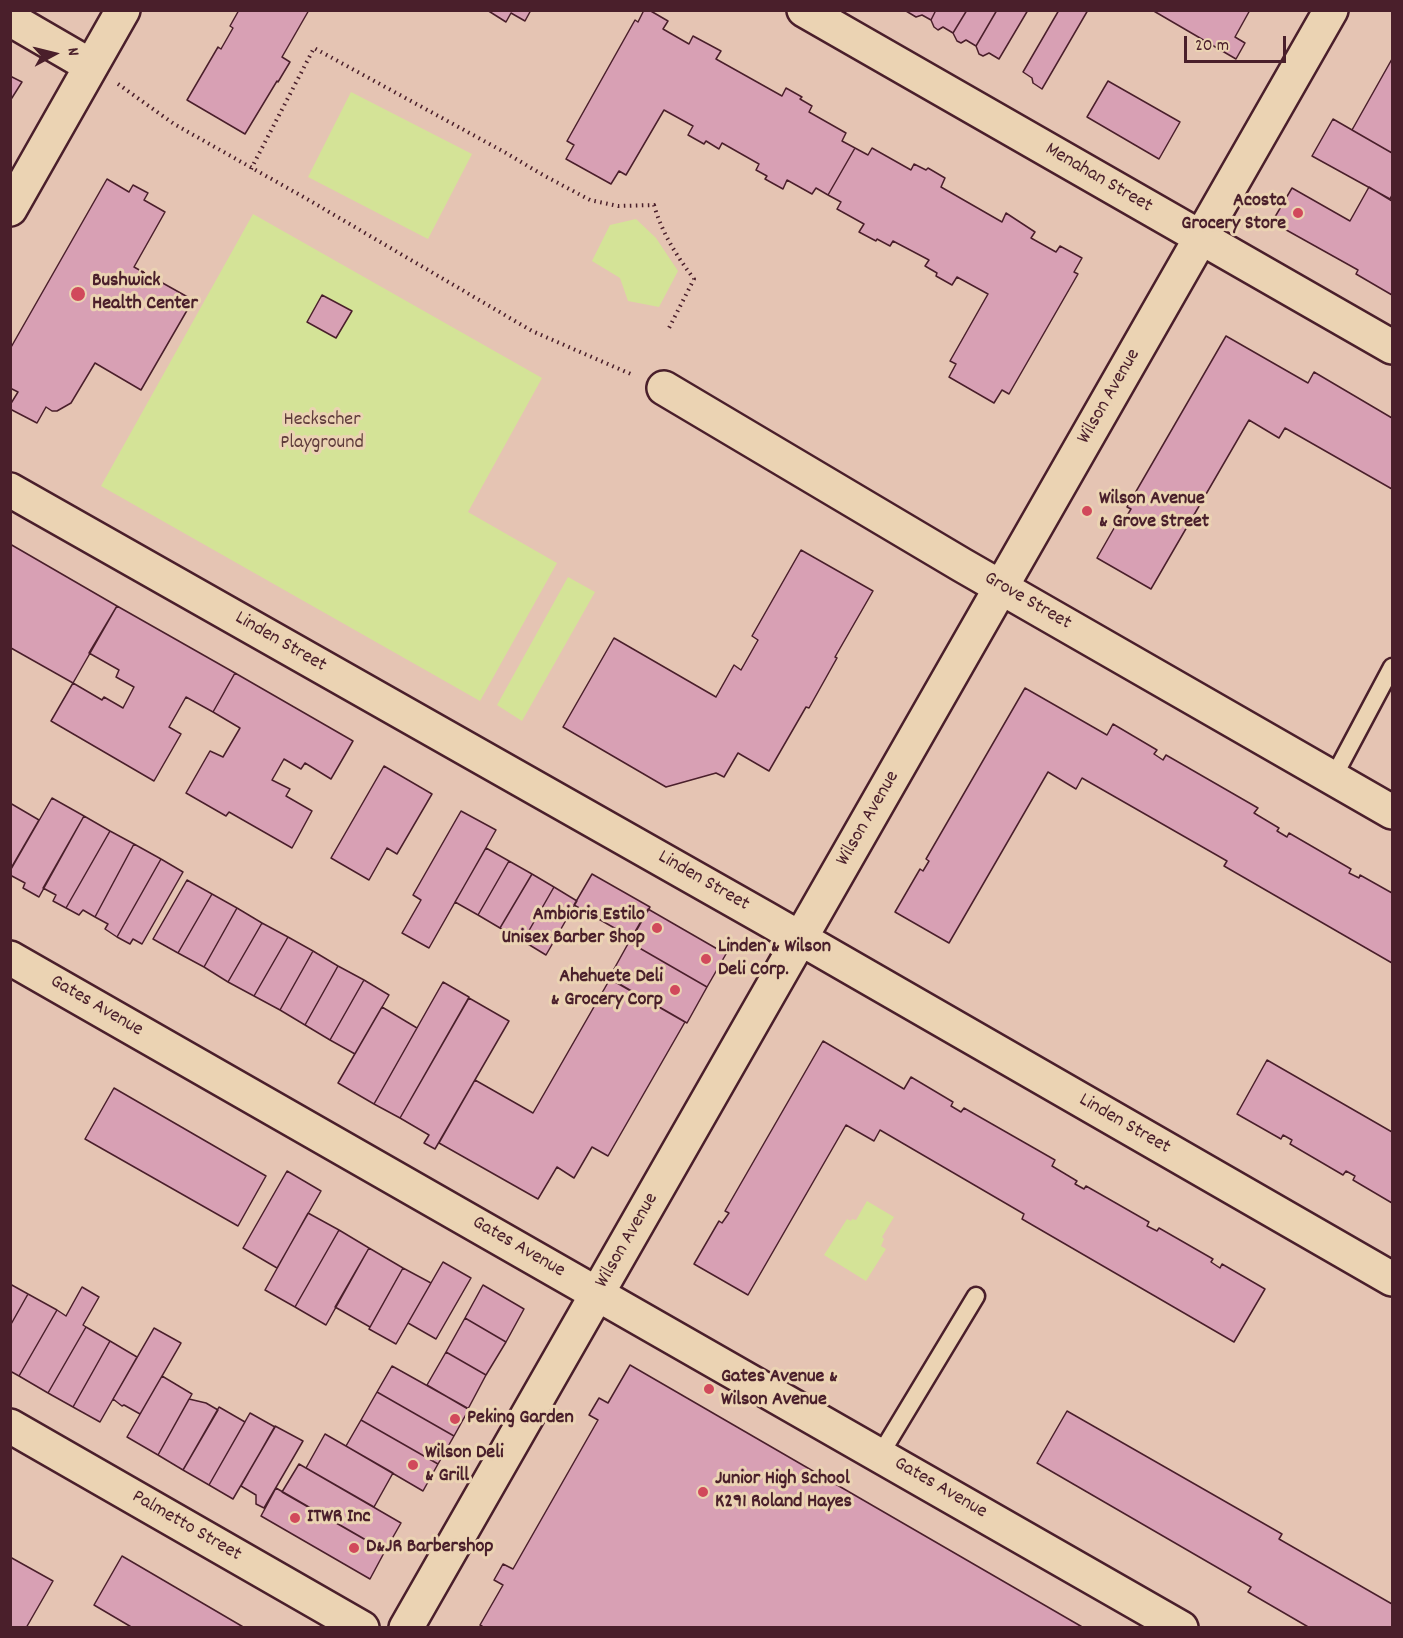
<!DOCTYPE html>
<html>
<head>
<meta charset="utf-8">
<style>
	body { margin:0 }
	#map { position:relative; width:1403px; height:1638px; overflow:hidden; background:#e5c4b3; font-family:Dekko,sans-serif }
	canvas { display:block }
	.frame { position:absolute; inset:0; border:12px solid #4a1f2b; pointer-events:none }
	.north { position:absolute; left:24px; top:24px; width:60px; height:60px; -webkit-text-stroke:4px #ebd3b3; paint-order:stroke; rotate:83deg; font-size:16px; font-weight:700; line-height:24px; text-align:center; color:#4a1f2b }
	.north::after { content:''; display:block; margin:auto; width:21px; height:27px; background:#4a1f2b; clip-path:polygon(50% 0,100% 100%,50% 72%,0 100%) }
	.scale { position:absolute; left:1184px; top:36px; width:102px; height:27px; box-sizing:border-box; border:3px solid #4a1f2b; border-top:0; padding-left:8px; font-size:18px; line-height:21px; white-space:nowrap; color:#4a1f2b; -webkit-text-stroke:4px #ebd3b3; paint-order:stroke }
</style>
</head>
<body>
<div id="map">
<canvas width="1403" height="1638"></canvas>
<div class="frame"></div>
<div class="north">N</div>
<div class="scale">20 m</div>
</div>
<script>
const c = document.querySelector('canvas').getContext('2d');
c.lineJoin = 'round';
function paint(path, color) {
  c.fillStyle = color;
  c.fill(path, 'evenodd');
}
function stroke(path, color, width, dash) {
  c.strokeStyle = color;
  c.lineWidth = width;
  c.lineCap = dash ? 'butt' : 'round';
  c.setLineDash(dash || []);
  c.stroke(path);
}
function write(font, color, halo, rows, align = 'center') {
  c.font = font + ' Dekko,sans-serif';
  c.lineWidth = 6;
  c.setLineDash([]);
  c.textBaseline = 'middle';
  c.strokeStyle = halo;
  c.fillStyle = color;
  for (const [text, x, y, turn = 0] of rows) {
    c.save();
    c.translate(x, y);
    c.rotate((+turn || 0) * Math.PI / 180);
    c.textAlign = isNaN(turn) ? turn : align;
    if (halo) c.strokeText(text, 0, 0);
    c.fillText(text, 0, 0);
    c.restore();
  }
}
paint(new Path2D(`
	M351,92L472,154L428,239L308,177Z
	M253,214L542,378L468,512L557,563L480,701L101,486Z
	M636,219L656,238L678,271L659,307L628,301L620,278L592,261L610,225Z
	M568,577L595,592L522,721L497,705Z
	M867,1201L894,1217L882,1237L884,1239L881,1246L886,1249L866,1281L824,1255L847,1219L851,1221L852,1219L856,1220Z`), '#d4e397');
const building = new Path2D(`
	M239,10H309L282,57L290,62L278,82L277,81L245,134L187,100L218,47L221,49L233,28L230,26Z
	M487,10H531L525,21L511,13L506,22Z
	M644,10H649L668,21L663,29L689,44L693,36L721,51L716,59L782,96L786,88L802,97L800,99L812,106L809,112L846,133L842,141L855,148L828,195L816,188L812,194L787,180L783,189L765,179L767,176L756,170L759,164L722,143L719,149L706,141L704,144L688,135L693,126L664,110L626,175L619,171L611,184L566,159L574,145L567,141L635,20L638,22Z
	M936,10L931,20L922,15L916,17L906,11Z
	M936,10H967L953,33L943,27L938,30L934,27L931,20Z
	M967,10H997L976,46L966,40L961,43L957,41L953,33Z
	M997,10H1028L999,59L989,53L983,56L979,54L976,46Z
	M1059,10H1088L1042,89L1033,83L1032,78L1023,72Z
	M1152,10H1250L1235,37L1245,43L1236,59Z
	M1392,59V153L1352,130Z
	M10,76L22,82L10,101Z
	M1108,81L1180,122L1159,159L1087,117Z
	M1333,119L1392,153V195L1390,199L1312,156Z
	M855,148L868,155L872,148L911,170L914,164L926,170L928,168L945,178L941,187L1002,222L1006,213L1035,232L1031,238L1056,252L1060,246L1082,258L1074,272L1078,274L1009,394L1002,390L994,403L949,377L956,364L950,361L988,294L957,277L952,285L936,276L937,273L925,266L929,260L893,241L890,246L877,239L876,241L859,232L864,224L837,209L841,202L828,195Z
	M107,179L129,192L133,185L148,193L144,200L165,212L134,267L193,300L141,390L95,363L71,403L57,411H52L46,407L37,423L10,409V405L18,392L10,388V349Z
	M1369,187L1392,201V295L1356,274L1358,270L1272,222L1292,188L1350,221Z
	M322,295L352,311L336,338L307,322Z
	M1226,336L1308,383L1314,372L1392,418V489L1285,428L1279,438L1249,420L1151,589L1097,558L1121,516L1125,519L1131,509L1127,507Z
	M10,544L117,606L73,683L11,648L10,650Z
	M801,550L873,591L835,657L837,658L809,708L806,707L769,771L738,753L724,777L716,773L666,787L563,727L614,638L716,697L734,665L741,670L758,640L752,636Z
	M117,606L235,673L213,712L186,697L169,727L181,734L154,781L51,721L73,683L102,700L104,697L123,708L134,687L116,677L119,670L89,653Z
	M235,673L353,741L331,779L305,763L301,769L284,759L272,780L290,789L286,796L312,811L292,848L229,812L226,816L186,793L210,751L223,757L240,728L213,712Z
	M1025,688L1107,735L1113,724L1157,750L1154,754L1163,760L1166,755L1258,808L1254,813L1279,828L1277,831L1287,837L1289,833L1351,869L1349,873L1359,878L1360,875L1392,893V963L1224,866L1227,861L1082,778L1076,789L1048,772L949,943L895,912L920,869L923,871L929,861L926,859Z
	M384,766L432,794L397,854L387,848L369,880L331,858Z
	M52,798L84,816L39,897L23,888L25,883L10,875V871Z
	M10,803L39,820L10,870Z
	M461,811L496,830L429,948L402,933L421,900L413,895Z
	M84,816L110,831L66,908L53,901L56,895L43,888Z
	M110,831L134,844L95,917L83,910L79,915L66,908Z
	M134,844L161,859L117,937L105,929L108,924L95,917Z
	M486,848L509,861L478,915L455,902Z
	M161,859L183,872L142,944L133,939L130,944L117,937Z
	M509,861L532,874L500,928L478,915Z
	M532,874L554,887L523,941L500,928Z
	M592,874L650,907L632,938L574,905Z
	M187,880L212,894L178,953L153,939Z
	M554,887L577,901L546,955L523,941Z
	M212,894L237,908L204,967L178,953Z
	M237,908L262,923L228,982L204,967Z
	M648,909L726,954L707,987L629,942Z
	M262,923L288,937L254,996L228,982Z
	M288,937L313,951L280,1010L254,996Z
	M629,942L707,987L687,1023L609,978Z
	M313,951L338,966L305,1025L280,1010Z
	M338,966L364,980L330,1040L305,1025Z
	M610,979L685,1022L608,1156L592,1147L574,1178L557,1167L538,1199L439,1143L475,1080L533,1113Z
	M364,980L389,995L355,1054L330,1040Z
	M443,982L469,997L400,1118L374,1104Z
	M469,998L509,1021L435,1149L424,1143L429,1135L400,1118Z
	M382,1007L417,1028L374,1104L338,1083Z
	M823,1041L904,1089L911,1077L953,1102L951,1106L961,1112L964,1108L1055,1160L1052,1166L1077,1181L1075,1184L1084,1189L1086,1186L1149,1222L1147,1226L1157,1231L1159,1228L1213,1259L1211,1262L1220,1268L1222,1264L1265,1289L1234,1342L1022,1219L1024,1214L880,1130L874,1141L846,1125L748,1295L694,1264L719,1221L722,1223L729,1213L725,1211Z
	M1267,1060L1392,1132V1203L1353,1180L1355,1176L1346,1171L1343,1175L1290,1144L1292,1140L1283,1135L1281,1139L1237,1114Z
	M114,1088L266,1176L238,1226L85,1139Z
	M287,1171L321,1191L277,1268L243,1248Z
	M308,1213L339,1230L295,1307L265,1290Z
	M339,1230L369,1248L326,1325L295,1307Z
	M369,1248L403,1268L370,1327L335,1307Z
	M443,1262L471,1278L436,1339L408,1323Z
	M403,1268L431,1283L396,1344L369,1329Z
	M10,1284L28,1294L10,1326Z
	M483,1285L524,1309L506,1342L465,1318Z
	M82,1287L99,1297L83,1325L86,1327L48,1393L19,1376L57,1310L66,1316Z
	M28,1294L57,1310L19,1376L10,1371V1326Z
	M465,1318L506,1342L486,1375L446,1352Z
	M86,1327L110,1341L73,1407L48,1393Z
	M154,1328L181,1343L140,1414L124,1405L122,1406L113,1399Z
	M110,1341L137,1357L100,1422L73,1407Z
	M446,1352L486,1375L468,1409L427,1385Z
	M630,1365L1084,1628H485L480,1625L503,1585L494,1580L503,1564L513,1569L598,1420L589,1415L599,1398L608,1403Z
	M392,1366L469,1409L454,1436L377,1392Z
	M162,1376L192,1394L158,1455L127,1437Z
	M377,1392L454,1436L438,1464L361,1420Z
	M189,1399L206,1403L218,1410L183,1470L158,1455Z
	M219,1407L245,1422L209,1485L183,1470Z
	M1067,1411L1282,1534L1279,1539L1392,1604V1628H1310L1248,1592L1251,1587L1037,1463Z
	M250,1413L275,1427L233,1499L209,1485Z
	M361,1420L438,1464L423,1491L346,1446Z
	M275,1426L303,1441L264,1508L256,1504V1495L241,1486Z
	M325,1434L393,1473L374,1507L306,1468Z
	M299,1464L401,1523L385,1551L282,1492Z
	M276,1488L385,1551L370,1579L261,1516Z
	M122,1556L245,1628H133L94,1605Z
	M10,1557L53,1581L26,1628H10Z`);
paint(building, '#d8a0b4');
stroke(building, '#4a1f2b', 1.5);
const lane = new Path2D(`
	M1333,778L1392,667
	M880,1455L976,1296`);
const street = new Path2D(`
	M804,10L1392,347
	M10,19L91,66
	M10,209L123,10
	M664,388L962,565L1392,812
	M10,490L765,918L1392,1279
	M10,958L1181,1628
	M10,1426L362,1628
	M406,1628L1331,10`);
stroke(lane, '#4a1f2b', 21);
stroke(street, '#4a1f2b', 38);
stroke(new Path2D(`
	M118,84L174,124L307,199L532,331L633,375
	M251,169L314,48L506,153L543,175L590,200L618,206L654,205C662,233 676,255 694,279L668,330`), '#4a1f2b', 4, [1.5, 4.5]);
stroke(lane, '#ebd3b3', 16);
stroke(street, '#ebd3b3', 33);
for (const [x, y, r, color] of [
	[1298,213,6,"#d1495b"],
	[78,294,8,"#d1495b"],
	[1087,511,6,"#d1495b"],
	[657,928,6,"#d1495b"],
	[706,959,6,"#d1495b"],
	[675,990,6,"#d1495b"],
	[709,1389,6,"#d1495b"],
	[455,1419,6,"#d1495b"],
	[413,1465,6,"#d1495b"],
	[703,1492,6,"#d1495b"],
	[295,1518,6,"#d1495b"],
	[354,1548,6,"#d1495b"]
]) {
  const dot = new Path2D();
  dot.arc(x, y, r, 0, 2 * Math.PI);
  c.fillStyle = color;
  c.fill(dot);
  stroke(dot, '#ebd3b3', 2);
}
write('20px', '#4a1f2b', '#ebd3b3', [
	["Menahan Street",1098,179,30],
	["Wilson Avenue",1110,397,-60],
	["Grove Street",1027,602,30],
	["Linden Street",280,643,30],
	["Wilson Avenue",869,819,-60],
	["Linden Street",703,882,30],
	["Gates Avenue",96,1007,30],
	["Linden Street",1124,1125,30],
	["Wilson Avenue",628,1241,-60],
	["Gates Avenue",518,1248,30],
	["Gates Avenue",940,1489,30],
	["Palmetto Street",186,1527,30]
]);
write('bold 20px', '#4a1f2b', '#ebd3b3', [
	["Acosta",1286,202,"right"],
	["Grocery Store",1286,225,"right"],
	["Bushwick",92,282],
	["Health Center",92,305],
	["Wilson Avenue",1099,500],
	["& Grove Street",1099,523],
	["Ambioris Estilo",645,916,"right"],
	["Unisex Barber Shop",645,939,"right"],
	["Linden & Wilson",718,948],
	["Deli Corp.",718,971],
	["Ahehuete Deli",663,978,"right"],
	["& Grocery Corp",663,1001,"right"],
	["Gates Avenue &",721,1378],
	["Wilson Avenue",721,1401],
	["Peking Garden",467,1419],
	["Wilson Deli",425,1454],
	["& Grill",425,1477],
	["Junior High School",715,1480],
	["K291 Roland Hayes",715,1503],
	["ITWR Inc",307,1518],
	["D&JR Barbershop",366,1548]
], 'left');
write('20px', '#5f3c3b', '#ebd3b3', [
	["Heckscher",322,421],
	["Playground",322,444]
]);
</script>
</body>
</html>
